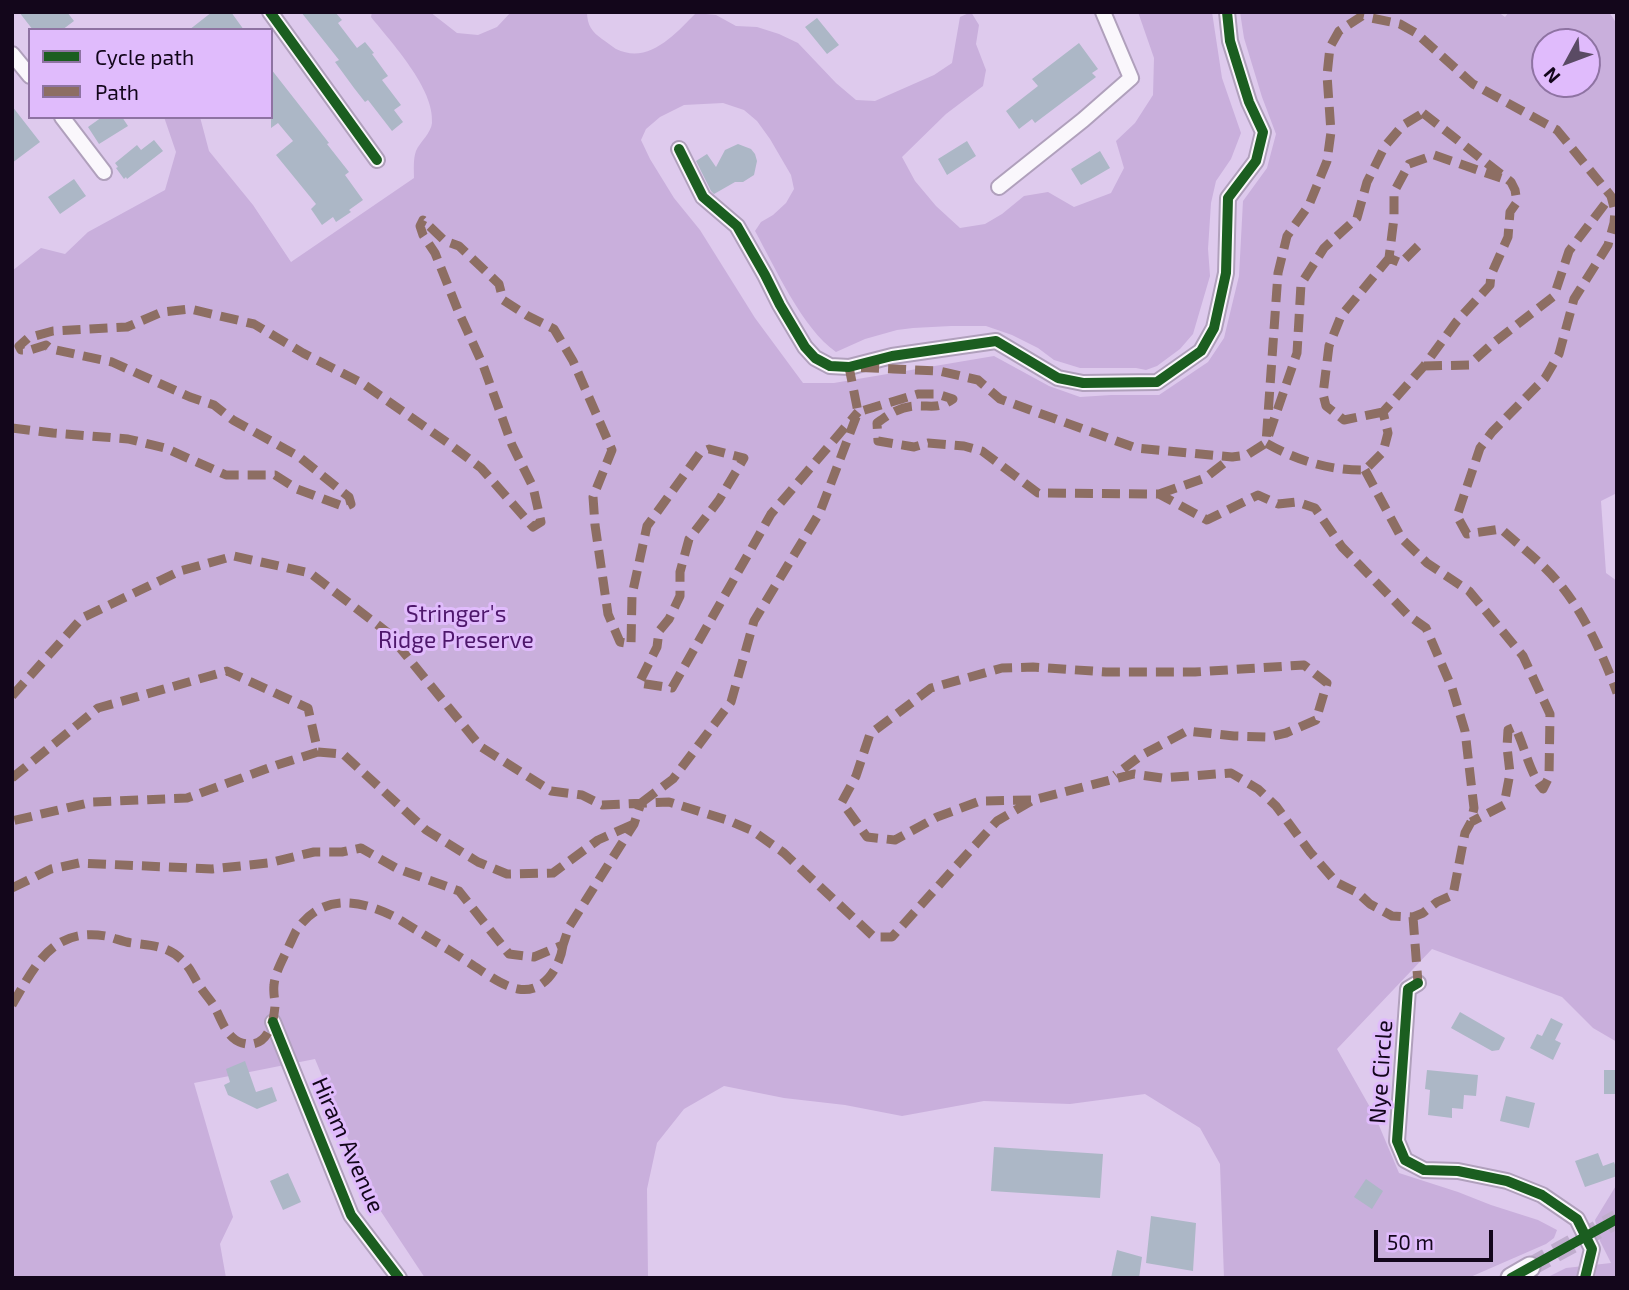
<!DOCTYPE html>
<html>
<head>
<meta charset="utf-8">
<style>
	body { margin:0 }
	#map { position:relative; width:1629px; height:1290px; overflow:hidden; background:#decaed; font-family:"Exo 2",sans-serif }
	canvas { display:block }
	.frame { position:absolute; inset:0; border:14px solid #13061b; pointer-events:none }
	.legend { position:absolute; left:28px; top:28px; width:245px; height:91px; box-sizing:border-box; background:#e0bbfc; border:2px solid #8e73a2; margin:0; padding:9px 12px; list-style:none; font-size:21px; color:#13061b }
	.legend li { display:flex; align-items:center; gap:14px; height:35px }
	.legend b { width:35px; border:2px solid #8e73a2 }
	.north { position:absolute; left:1531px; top:28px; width:70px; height:70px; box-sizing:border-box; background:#e0bbfc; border:2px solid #8e73a2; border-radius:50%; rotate:229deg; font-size:19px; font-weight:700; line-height:28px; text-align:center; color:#13061b }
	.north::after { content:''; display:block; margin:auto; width:24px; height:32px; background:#5a4b64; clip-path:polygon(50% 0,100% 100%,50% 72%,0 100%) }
	.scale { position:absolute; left:1374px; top:1230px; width:119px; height:32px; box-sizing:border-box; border:4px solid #13061b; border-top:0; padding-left:9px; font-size:21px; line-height:24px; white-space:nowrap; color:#13061b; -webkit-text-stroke:5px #e0bbfc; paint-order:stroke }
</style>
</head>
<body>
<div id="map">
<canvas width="1629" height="1290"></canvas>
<div class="frame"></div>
<ul class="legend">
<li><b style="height:9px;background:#1b5e20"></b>Cycle path</li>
<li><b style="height:9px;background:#8d6e63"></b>Path</li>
</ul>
<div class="north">N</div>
<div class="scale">50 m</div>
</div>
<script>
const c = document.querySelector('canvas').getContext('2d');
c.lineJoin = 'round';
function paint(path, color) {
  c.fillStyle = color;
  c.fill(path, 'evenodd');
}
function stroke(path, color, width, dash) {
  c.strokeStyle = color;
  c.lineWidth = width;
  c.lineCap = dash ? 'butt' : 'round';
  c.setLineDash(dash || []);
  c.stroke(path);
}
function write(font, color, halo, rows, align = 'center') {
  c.font = font + ' "Exo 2",sans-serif';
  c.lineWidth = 6;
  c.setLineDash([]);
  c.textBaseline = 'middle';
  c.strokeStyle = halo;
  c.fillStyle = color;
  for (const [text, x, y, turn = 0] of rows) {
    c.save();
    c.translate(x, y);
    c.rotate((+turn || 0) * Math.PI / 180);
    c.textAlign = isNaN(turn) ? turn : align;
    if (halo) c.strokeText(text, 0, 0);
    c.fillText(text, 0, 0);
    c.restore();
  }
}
paint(new Path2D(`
	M372,12H430L457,33L478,35L497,27L511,12H587C587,25 592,32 602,39C607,42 611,46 616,49C649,65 675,34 696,13L716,15L736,26L757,27L779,34L798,43L836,83L856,100L875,101L934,75L952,63L960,17L971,12L979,25L976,44L986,70L983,86L946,114L902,157L915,181L936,206L960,228L985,224L1002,214L1024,196L1048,192L1074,207L1111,193L1124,168L1116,141L1135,123L1153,95L1154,58L1138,12H1212L1222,78L1241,133L1231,159L1216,181L1211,203L1208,249L1210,276L1193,334L1180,349L1157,366L1146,370L1136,368H1080L1054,360L1038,348L1012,335L986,326H951L913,328L897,330L865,339L836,352C802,328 776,269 755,231L761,222L773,215L786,203L794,189L791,175L770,139L757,121L744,110L723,103L684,105L660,117L646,129L641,140L650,159L674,198L700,230L755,318L803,383H834L994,356L1049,386L1080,397L1111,395H1159L1208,362L1224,338L1239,276L1243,201L1267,168L1276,134L1262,97L1244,38L1240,12H1498L1505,17L1509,12H1609L1617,24V493L1601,501L1606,573L1617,581V1042L1593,1028L1562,997L1432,949L1337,1049L1375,1116L1399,1173L1458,1192L1491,1205L1538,1220L1557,1230L1554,1238L1546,1244L1468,1278H1224L1220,1164L1200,1128L1145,1094L1070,1104L984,1101L902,1116L845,1105L784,1098L724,1086L684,1109L657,1143L647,1189L648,1278H425L374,1201L315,1059L194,1083L233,1217L220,1244L226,1278H12V271L41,248L65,254L88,232L165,190L176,152L164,117H200L209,151L253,205L291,262L414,178C414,170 413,159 416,151C420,142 431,133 432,123C435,89 391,42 371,17ZM1545,42H1587V84H1545Z
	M1617,1184V1278H1546L1566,1268L1611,1263L1600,1241L1595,1220Z`), '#c9afdc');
paint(new Path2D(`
	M19,12H67L74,21L62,30H33Z
	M212,12H231L244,30H189Z
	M301,12H335L342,20L338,23L357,48L365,42L374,53L372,54L388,76L382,80L401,105L394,110L403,122L392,131L368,100L365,102L354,88L335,62L339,60Z
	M817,18L839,45L827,54L805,27Z
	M1079,43L1098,69L1092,73L1096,77L1035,123L1032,119L1019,129L1006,111L1038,86L1032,79Z
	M271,69L329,143L327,144L349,172L345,175L363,200L349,210L351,212L336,222L333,217L322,225L311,209L316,204L276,155L293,141L278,123L271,128Z
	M12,106L40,142L12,163Z
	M102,117H122L128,126L99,144L88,127Z
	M154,140L163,151L127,179L126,177L124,179L116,168L118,167L115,163L137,145L141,150Z
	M967,141L976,156L947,175L938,159Z
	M738,144L751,149L755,154L757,161L754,175L743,182H735L714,194L711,191L696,161L707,154L716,167L725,150Z
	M1100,151L1110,168L1081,185L1071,169Z
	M74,179L86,196L60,214L48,197Z
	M1460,1012L1505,1038L1499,1050L1492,1051L1451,1028Z
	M1551,1018L1563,1024L1555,1040L1561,1043L1553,1060L1530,1048L1537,1034L1542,1036Z
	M245,1061L256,1092L272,1087L277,1101L257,1109L228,1095L224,1085L230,1082L226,1069Z
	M1427,1070L1478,1075L1476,1096L1464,1095L1463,1109L1452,1108V1118L1428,1115L1430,1090L1425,1089Z
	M1604,1070H1617V1094H1604Z
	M1506,1096L1535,1103L1529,1128L1500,1121Z
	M994,1147L1103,1154L1100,1198L991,1191Z
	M1598,1153L1603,1166L1614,1162L1617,1170V1176L1585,1187L1575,1161Z
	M288,1173L301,1202L283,1210L270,1181Z
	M1366,1179L1383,1191L1372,1209L1354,1197Z
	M1151,1216L1196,1223L1193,1271L1146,1263Z
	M1117,1250L1142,1257L1139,1278H1111Z`), '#acb7c6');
stroke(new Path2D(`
	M1530,1267L1617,1219`), '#c0adce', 19, [19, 10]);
const minor = new Path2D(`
	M270,12L377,160
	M12,54L30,76
	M62,117L104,172
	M679,149L703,197L737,226L765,275L780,305L805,347L815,358L830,366L849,367L892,356L996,341L1058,378L1083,383L1157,382L1201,351L1214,328L1226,273L1228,198L1256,161L1263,132L1249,102L1230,41L1227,12
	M999,187L1083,120L1131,78L1103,12
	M1418,983L1408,989L1397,1141L1405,1160L1424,1170L1458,1171L1507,1181L1542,1195L1577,1219L1592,1249L1585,1278
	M273,1022L351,1215L399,1278`);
const secondary = new Path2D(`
	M1511,1278L1530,1267`);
stroke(minor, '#b0a0bc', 18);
stroke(secondary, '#b0a0bc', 23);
stroke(minor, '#faf7fc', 14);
stroke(secondary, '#faf7fc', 19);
stroke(new Path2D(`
	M1423,113L1511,182L1515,190L1517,202L1510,212L1508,237L1491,275L1490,285L1457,321L1424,366L1383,412L1388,433L1383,452L1365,470C1330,471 1296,460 1266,443L1297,353L1301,284L1324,248L1357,218L1367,182L1385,146L1403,125Z
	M1418,246L1401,263L1389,258L1394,218V192L1409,164L1434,155L1501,178
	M1424,366L1469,365L1492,344L1554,296L1569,251L1611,196
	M1383,412L1344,420L1326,406L1323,394L1329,346L1341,316L1389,258
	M12,428L53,433L128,439L165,448L226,475H275L297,489L345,507L351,504L349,497L298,456L233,420L214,405L190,397L112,362L51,349L46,345L30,350H21L19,346L28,338L53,331L127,327L162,312L190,309L254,324L303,353L362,383L448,443L481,468L533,527L541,522L533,487L512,445L483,365L459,313L435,253L423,235L420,226L423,220L445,241L459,246L499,284L503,300L528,316L554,329L573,361L612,450L593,497L595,525L608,614L620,642L631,644L632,595L647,526L700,453L709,449L744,458L719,500L689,539L680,572V596L669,619L659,631L657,647L639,683L672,688L771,514L858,412
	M1365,470L1402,539L1427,563L1469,591L1523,656L1550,714L1549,777L1543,789C1529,772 1525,747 1515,727L1508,730L1507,747L1510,773L1504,805L1471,822
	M1159,494L1205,478L1232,457
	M12,696L82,618L180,571L234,556L310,573L387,632L481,747L551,791L582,795L602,805L669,802L727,820L753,831L784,853L874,937H892L997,821L1033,800L1134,774L1162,778L1231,773L1258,789L1276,806L1310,852L1336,882L1358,893L1370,904L1392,916L1413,917L1423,913L1437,902L1453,895L1465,833L1471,822L1474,808L1465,731L1452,688L1426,628L1408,615L1342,547L1315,508L1297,502L1278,504L1258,495L1207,520L1159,494L1038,493L982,451L964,446L928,443L914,447L878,441L877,423C888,415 899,407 914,406C931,405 937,410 953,399L937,394H918L858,412
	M318,752L343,754L426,830L478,862L507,874L553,873L598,840L634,824
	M12,778L98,708L227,671L308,708L318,752L277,765L187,798L92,802L12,821
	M1031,800L980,801L937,817L895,840L867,837L842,802L856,776L870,734L931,688L1002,668L1033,667L1106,672H1195L1304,665L1327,683L1316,720L1286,733L1269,737L1234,736L1187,731L1142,755L1115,775
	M641,803L673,779L731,702L754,621L820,512L858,412L849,367L939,371L978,380L1000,399L1136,448L1232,457L1247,455L1266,443L1278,273L1287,236L1309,205L1327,161L1331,132L1327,75L1330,47L1339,31L1362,16L1400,24L1416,33L1473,84L1557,130L1611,196L1615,211L1614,223L1608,245L1574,299L1559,354L1545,378L1492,432L1480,448L1457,516L1467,534L1501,529C1520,546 1541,562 1558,582C1583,611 1604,657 1617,693
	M12,888L51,869L79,863L212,869L268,863L314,852H342L361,848L396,868L459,891L509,954L534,957L563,945L569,927L634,824L641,803
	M1413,917L1418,983
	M12,1005C35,966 52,927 106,936C115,938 123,942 132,943C156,946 172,946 188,967C192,972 195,979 199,985C203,992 210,999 214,1006C222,1020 226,1038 242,1043C266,1050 274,1024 275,1006C275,999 273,992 274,985C275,973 282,961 287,950C290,944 293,937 296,931C321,893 360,899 395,917C421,933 448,949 474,966C487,974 502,986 518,989C544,994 560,967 563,945`), '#8d6e63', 9, [18, 9]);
stroke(new Path2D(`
	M270,12L377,160
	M679,149L703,197L737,226L765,275L780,305L805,347L815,358L830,366L849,367L892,356L996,341L1058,378L1083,383L1157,382L1201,351L1214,328L1226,273L1228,198L1256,161L1263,132L1249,102L1230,41L1227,12
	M1418,983L1408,989L1397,1141L1405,1160L1424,1170L1458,1171L1507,1181L1542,1195L1577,1219L1592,1249L1585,1278
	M273,1022L351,1215L399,1278
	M1511,1278L1617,1219`), '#1b5e20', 10);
write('23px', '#4e176c', '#e0bbfc', [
	["Stringer's",456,614],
	["Ridge Preserve",456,640]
]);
write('23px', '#13061b', '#e0bbfc', [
	["Nye Circle",1381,1072,-86],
	["Hiram Avenue",348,1145,66]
]);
</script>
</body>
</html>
